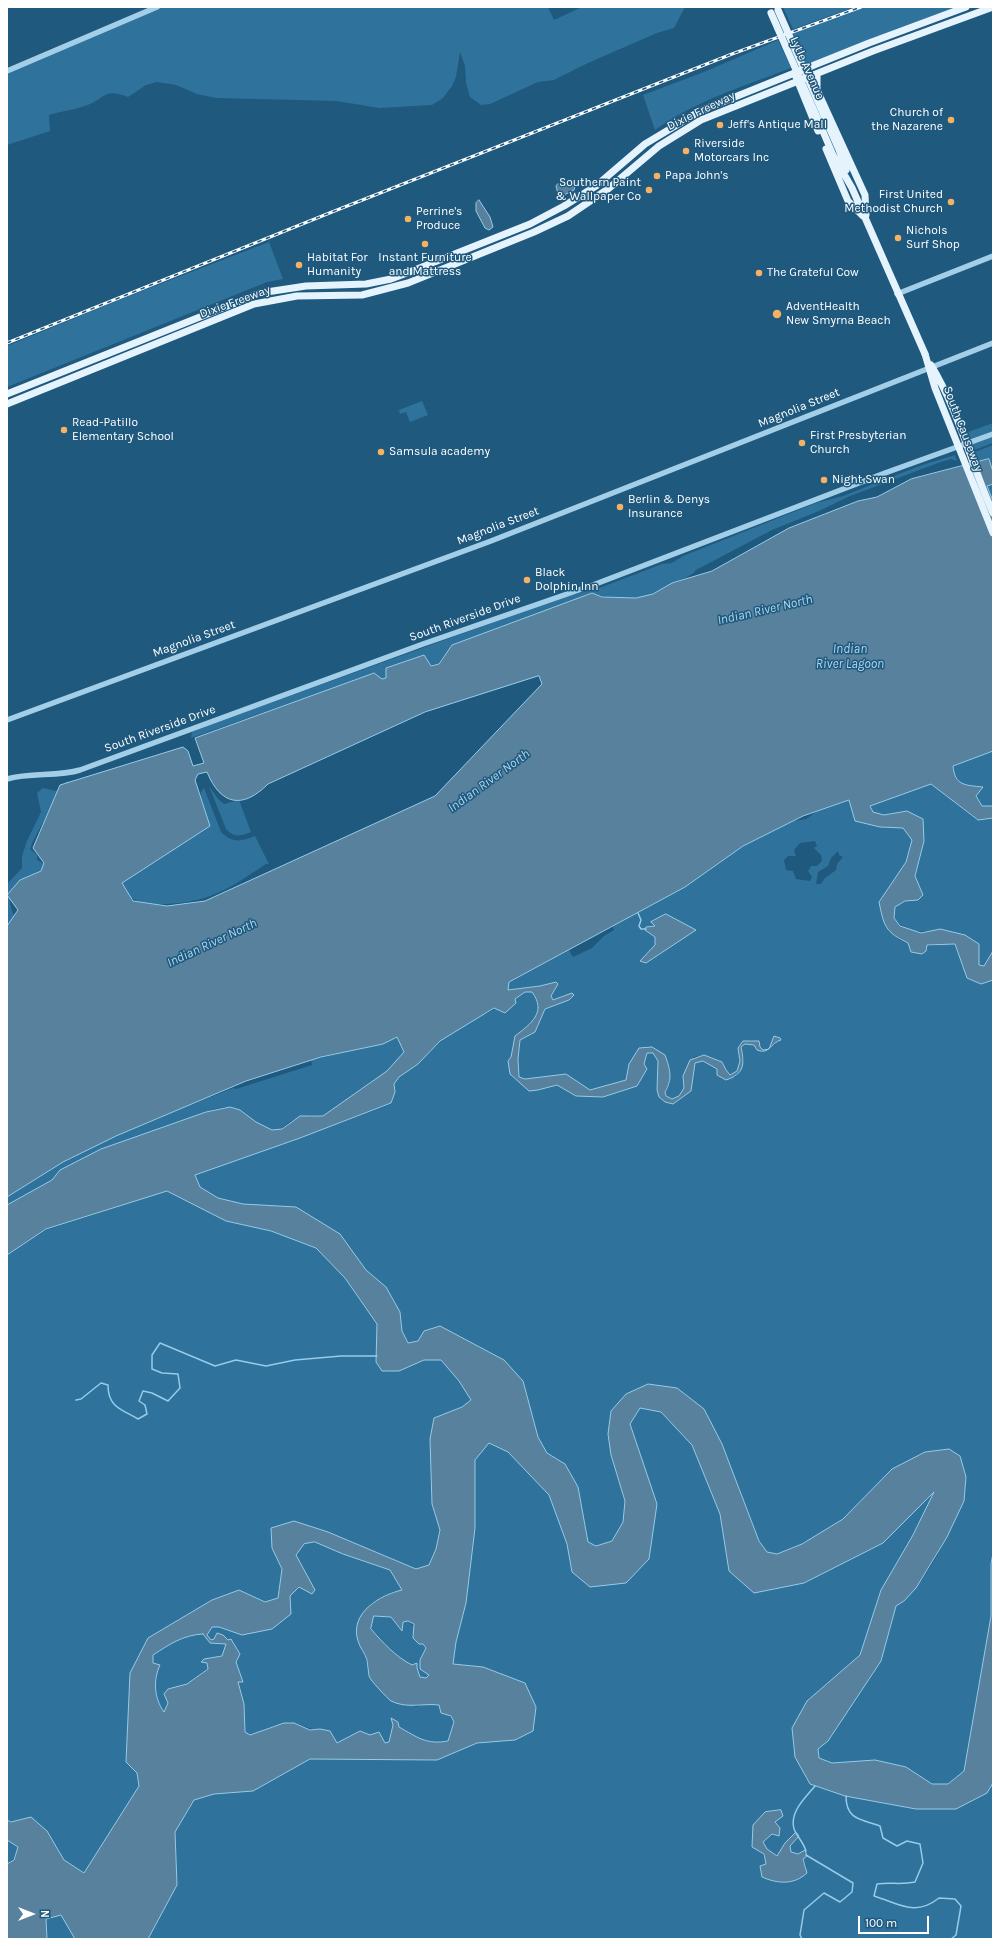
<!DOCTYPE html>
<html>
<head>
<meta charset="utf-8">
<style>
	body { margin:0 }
	#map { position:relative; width:1000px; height:1946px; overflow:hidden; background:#1f597e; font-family:Karla,sans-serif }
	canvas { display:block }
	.frame { position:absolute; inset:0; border:8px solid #fff; pointer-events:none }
	.north { position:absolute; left:12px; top:1894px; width:40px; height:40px; -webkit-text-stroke:3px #1f597e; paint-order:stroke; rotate:90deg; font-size:11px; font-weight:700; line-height:16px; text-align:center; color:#fff }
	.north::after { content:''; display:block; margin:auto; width:14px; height:18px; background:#fff; clip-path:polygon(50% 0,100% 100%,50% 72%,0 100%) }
	.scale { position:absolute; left:858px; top:1916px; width:71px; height:18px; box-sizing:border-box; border:2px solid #fff; border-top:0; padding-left:5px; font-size:12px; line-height:14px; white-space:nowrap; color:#fff; -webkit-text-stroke:3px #1f597e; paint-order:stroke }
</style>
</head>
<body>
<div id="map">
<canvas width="1000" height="1946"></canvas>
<div class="frame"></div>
<div class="north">N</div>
<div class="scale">100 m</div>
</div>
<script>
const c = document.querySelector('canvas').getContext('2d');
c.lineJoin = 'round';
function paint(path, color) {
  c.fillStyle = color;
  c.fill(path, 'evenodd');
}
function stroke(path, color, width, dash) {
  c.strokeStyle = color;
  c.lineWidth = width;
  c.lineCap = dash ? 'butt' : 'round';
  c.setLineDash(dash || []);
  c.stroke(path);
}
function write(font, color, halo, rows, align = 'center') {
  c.font = font + ' Karla,sans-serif';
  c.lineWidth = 3;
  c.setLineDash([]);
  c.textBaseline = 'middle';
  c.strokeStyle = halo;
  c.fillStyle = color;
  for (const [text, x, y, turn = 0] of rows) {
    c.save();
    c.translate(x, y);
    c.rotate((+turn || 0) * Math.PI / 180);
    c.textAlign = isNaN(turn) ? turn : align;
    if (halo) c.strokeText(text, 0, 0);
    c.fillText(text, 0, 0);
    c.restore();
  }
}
paint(new Path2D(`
	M157,7H548L554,20L582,7H685L674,28L657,33L588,63L554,80L538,82L490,104L481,105L470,97L466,83L465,66L460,52L456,77L452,86L443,98L432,105L379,108L337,101L216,98L197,94L176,85L157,82L146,85L128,97C103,87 106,99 85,106C74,110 61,111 49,115L50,131L7,145V71Z
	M783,7H855L793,29Z
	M861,7H966L805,69L788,33Z
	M778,40L791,68C744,86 695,101 655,130L643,95L704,72Z
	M269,242L283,279L267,282L7,387V346L121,299Z
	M422,401L428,415L410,422L406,412L400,414L399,410Z
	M993,423V432L970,440L968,432Z
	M993,437V443L974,450L972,444Z
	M993,445V517L967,455Z
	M955,455L957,461L951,459L938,463L850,496L819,511L772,530L696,570C690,578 681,579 672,583C666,586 660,591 653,594C634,601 610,600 592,593L452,645L438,664L430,665L424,655L386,668L387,678L382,679L374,673L191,738L192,732L201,728L561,598L602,587L662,564L672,563L683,556L816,503L843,496L922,465Z
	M993,746V806H982L976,796L982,787L961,784L949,768L956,760Z
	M67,781L73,783L55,800L32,843L30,849L37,855V860L44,864L43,869C23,880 0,889 15,917L7,926V884L22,868V856L27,841L41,812L37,793L43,788L56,791Z
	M931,784L977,820L993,818V951L984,966L978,965L940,929C922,933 906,934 894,918L895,907L905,901L918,900L923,895L915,876L924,841L907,811L884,815L873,812L870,805Z
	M209,786L218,799L224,804L239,800L251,832C241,836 234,838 226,829Z
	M204,788L221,832C232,843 241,842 255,836L269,864H266C246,877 224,893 201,899C182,904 141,909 126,894C124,891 122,886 120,883L199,801L201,792Z
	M849,800L880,827L903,828L912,840L906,862L879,902C883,910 891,933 897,938C911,950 938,945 955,944L967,978L981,984L993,980V1553L991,1564V1616L964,1771L948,1784H932L906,1767L875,1760L832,1763L819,1758L818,1749L828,1741L881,1661L896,1606C925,1588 949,1532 964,1501L949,1449L925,1452L892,1469L843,1519L802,1544L777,1554L767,1552L759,1541L722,1444L704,1409L648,1384L611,1455L625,1501L623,1522L612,1541L596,1546L588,1542L585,1525L565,1464L547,1453L538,1437L523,1381L418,1341L408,1343L402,1331L400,1312L386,1287L366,1270L354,1254L296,1207L243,1204L218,1198L200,1187L195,1175L300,1138L391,1104L395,1092L394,1084L399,1077L418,1064L440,1041L471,1021L515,999L525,992H532C547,1012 531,1024 515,1036L510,1074L529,1091L538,1090L557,1085L576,1096L603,1097L637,1086L645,1067L644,1064L647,1053H653L658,1061L659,1097L665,1102L673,1104L691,1091L695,1063L703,1061L717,1069V1075L736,1077L744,1060L741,1048L745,1044L755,1045L757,1050H769L776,1041L774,1036L769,1049L763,1050L752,1040L738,1048L740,1061L737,1071L730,1075L726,1070L722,1062L704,1055L694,1057L683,1075L684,1088L679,1096L672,1099L666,1096L665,1091L670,1084L652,1047L629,1064L626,1080L590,1090L566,1074L526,1079L519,1077L518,1059L520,1040L535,1032L545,1009L569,1000L572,993L553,1000L551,997L558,984L556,982L540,986L507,990L509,982L569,950L573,957L592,948L604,936L614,930L613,926L685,887L743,846L793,821L806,819L816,812ZM815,841L817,846L814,848L821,855L822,861L817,866H811L808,871L812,877L810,881L796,879L793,871L786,870L784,860L788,856H796L794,850L800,843ZM838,851L839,855L843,857L837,864L836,870L825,878L821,884H816L818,872L828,866L831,858ZM652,921L696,930L646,963L640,961L655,945L656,937L645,930L647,927L655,926Z
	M397,1037L404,1053L387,1071L323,1116C313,1114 300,1116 291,1121C284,1125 282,1131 273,1130C256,1128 246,1108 230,1107C219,1106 200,1114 189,1118C145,1133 103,1151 60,1170L52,1180L7,1205V1196C33,1180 58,1162 86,1149C134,1126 184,1108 233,1088L236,1089L312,1065L311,1060L382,1044Z
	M167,1191L226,1221L271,1231L316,1248L345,1278L377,1324L378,1342L399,1371L424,1360H441L459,1381L471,1400L462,1407L434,1418L430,1439L432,1504L440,1530L436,1549L429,1565L416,1569L328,1532L272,1548L282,1569L278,1598L266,1602L239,1590L212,1600L148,1638L130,1673L126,1762L137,1773L139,1786L84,1873L64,1860L47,1831L7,1820V1255L46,1230Z
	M640,1408L661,1412L692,1445L720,1514L729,1571L804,1583L883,1543L935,1491L913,1535L881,1590L860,1655L807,1701L792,1728L795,1757L810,1784L845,1796L916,1809L987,1793L993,1783V1939H148L177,1885L175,1832L194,1800L214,1794L253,1791L310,1759L437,1760L477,1743L515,1740L483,1667L453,1664L456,1642L466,1603L475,1528V1460L488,1443L508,1452L549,1495L567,1544L572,1572L626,1583L639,1455L630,1424ZM753,1825L779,1836L772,1834L763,1842L767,1849L777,1857L785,1843L797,1832L799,1836L789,1846L791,1852L798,1854L805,1850L807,1856L803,1859L807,1868L761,1866L766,1864Z
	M315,1542L343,1554L390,1570L403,1590L392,1592L371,1603L357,1640L366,1659L369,1677L416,1707L426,1703L439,1705C444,1711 450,1715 454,1722L448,1741C426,1745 405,1736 392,1718L393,1725L389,1742L385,1743L360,1731L337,1743L320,1729C308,1730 304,1725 293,1723C279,1721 264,1731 251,1735L245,1732L244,1704L238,1682L243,1681L236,1662L240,1654L232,1639L210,1640L207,1635L212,1627H219L242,1635L300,1587L312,1594L296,1555L304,1544Z
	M374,1616L391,1617L400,1629L402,1630L403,1622L407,1621C418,1627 417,1640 426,1648L420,1660L429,1676L426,1678L420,1677C413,1661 407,1667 397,1657C389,1649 379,1638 371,1629Z
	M203,1634L210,1643L226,1644L222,1656L204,1659L202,1662L207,1663L208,1668L187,1684L168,1689V1703L164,1713C153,1697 154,1673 153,1655C169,1644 183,1635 203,1634Z
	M7,1840L18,1847L13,1860L7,1864Z
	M61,1914L75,1939H47L46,1919Z`), '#2f729b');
const water = new Path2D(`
	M558,184L575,186L574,190L562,196L558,194L556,186Z
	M479,200L490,217L493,227L489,230L485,228L476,211V203Z
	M989,459L993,472V484L987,486L993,501V751L953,766C955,786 965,785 983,787L976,796L982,806H993V818L978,820L931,784L870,806L873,812L884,815L907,811L923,819L924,841L915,876L923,895L918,900L905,901L895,907L894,918L900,926L921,933L940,929L965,935L979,944V965L984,966L993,951V980L981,984L967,978L955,944L927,945L926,951L922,954L911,952L908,943C885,932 884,926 879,902L906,862L912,840L903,828L880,827L855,821L849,800L803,816L743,846L685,887L509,982L508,990L540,986L556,982L558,984L551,996L553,1000L572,993L574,995L569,1000L545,1009L535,1032L520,1040L518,1059L519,1077L525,1079L566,1074L590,1090L626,1080L629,1064L639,1048L652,1047L665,1055C670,1069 673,1079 665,1092L666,1096L672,1099L679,1096L684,1088L683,1076L690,1060L704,1055L722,1062L726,1070L730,1075L737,1071L740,1061L738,1048L743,1041H759L760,1047L763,1050L769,1049L774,1036L780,1038L781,1040C770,1043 770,1055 757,1050L754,1045L745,1044L741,1047C745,1065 744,1074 726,1080L717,1075V1069L703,1061L695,1063L691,1091L673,1104L665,1102L659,1097L657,1090L658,1061L653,1053H647L644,1064L647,1069L637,1086L603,1097L576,1096L557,1085L538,1090L529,1091L510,1074L508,1061L511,1057L515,1036C531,1024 547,1012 532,992H525L515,999L516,1003L505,1013L494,1008L440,1041L418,1064L399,1077L394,1084L395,1092L391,1103L300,1138L195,1175L200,1187L218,1198L243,1204L296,1207L340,1234L366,1270L386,1287L400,1312L402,1331L408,1343L418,1341L424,1331L440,1326L504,1360L523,1381L538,1437L547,1453L565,1464L578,1487L588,1542L596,1546L612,1541L623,1522L625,1501L611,1455L608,1434L611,1411L626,1394L648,1384L677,1388L704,1409L722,1444L759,1541L767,1552L777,1554L802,1544L843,1519L892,1469L925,1452L949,1449L960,1456L966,1477L964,1501L947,1537L916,1588L904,1601L896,1606L881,1661L828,1741L818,1749L819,1758L832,1763L875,1760L906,1767L932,1784H948L964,1771L991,1616V1564L993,1553V1783L987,1793L956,1809H916L845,1796L810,1784L795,1757L792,1728L807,1701L860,1655L881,1590L913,1535L934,1492L883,1543L804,1583L754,1593L729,1571L720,1514L692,1445L661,1412L640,1408L630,1424L657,1504L649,1559L626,1583L590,1587L572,1572L567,1544L549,1495L508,1452L489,1443L475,1460V1528L466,1603L456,1642L453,1664L483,1667L525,1683L536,1707L533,1731L515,1740L477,1743L437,1760L310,1759L253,1791L214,1794L194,1800L175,1832L177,1885L148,1939H75L61,1915L46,1919L47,1939H7V1864L14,1860L18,1847L7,1840V1820L11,1822L31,1817L47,1831L64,1860L84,1873L139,1786L137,1773L126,1762L130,1673L148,1638L212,1600L239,1590L265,1602L278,1598L282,1569L272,1548L271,1528L294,1521L328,1532L416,1569L429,1565L436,1549L440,1530L432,1504L430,1439L434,1418L462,1407L471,1400L459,1381L441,1360H424L399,1371H382L376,1362L377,1324L345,1278L316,1248L271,1231L226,1221L167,1191L46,1229L7,1255V1205L52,1180L60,1170L101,1149L206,1112L230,1107L240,1110L256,1122L272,1130L282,1129L300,1116H323L387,1071L404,1052L397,1037L383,1044L321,1057L246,1081L116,1136L63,1162L7,1197V926L18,910L7,895L20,880L41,871L44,863L33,848L60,785L183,747L188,751L193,766L204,763L195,738L374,673L382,679L386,678V668L424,655L431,666L439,664L452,645L592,593L602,597L636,598L653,594L672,583L712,571L789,528L858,501L877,497L911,479ZM539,676L542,684L435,796L205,901L167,906L133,901L122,883L210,826L195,780L198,774L207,772C221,806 243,809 268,784L425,712ZM315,1542L343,1554L390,1570L402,1590C380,1595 349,1613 358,1641C360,1648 365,1653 367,1660C368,1665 368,1671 369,1676C370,1680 387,1698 391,1701C407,1709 423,1703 439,1705L441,1713L451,1716L454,1722L448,1741C426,1745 417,1737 399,1727L398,1722L391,1718L393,1725L389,1742L385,1743L379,1732L370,1735L360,1731L337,1743L330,1731L320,1729L310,1730L294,1723H284L250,1735L245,1732L244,1704L238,1682H243L236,1662L240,1654L231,1639L228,1640L223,1635L217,1633L214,1639L211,1640L207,1635L212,1627H219L242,1635L272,1629L291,1614L290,1596L299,1587L312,1594L315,1590L296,1555L304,1544ZM374,1616L391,1617L402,1631L403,1622L408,1621L414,1624L413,1638L419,1644H423L426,1648L420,1660V1669L429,1675L426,1678L420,1677L417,1668V1663L412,1665C396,1657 382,1642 371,1629ZM203,1634L210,1643L226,1644L222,1656L204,1659L201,1662L207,1663L208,1669L187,1684L168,1689L164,1694L168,1703L164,1712C154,1698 153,1680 160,1665L153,1663V1655C170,1644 183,1635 203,1634Z
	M666,914L696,930L646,963L640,961L655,945V937L645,930L646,927L655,926L651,922Z
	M781,1810L783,1816L775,1822L780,1828L779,1836L772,1834L763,1842L767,1849L777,1856L785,1843L796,1832L799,1836L790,1846L791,1852L798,1854L805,1850L807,1856L803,1859L807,1873C794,1885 778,1884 762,1877L760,1866L766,1864L764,1854L752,1847L753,1825L765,1812Z`);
paint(water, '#57819c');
stroke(water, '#96cbe9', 1);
stroke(new Path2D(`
	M638,913L641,920L639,926L641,929H646
	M76,1400L81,1399L101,1383L108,1385C108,1407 121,1409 138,1419L147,1414L145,1405L139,1401L143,1391L152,1393L168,1401L180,1388L178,1374L162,1373L152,1369V1355L160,1343L215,1366L236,1360L266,1366L295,1360L341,1356H377
	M846,1796C846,1820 861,1819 880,1826L883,1838L897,1846L907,1841L920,1844L923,1863L915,1882C901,1885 890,1882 877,1884L874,1896C900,1904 915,1917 939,1898L955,1899L961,1906L956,1935L951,1939
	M806,1851C803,1841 797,1837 794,1829C789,1812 806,1797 815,1786
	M802,1939L800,1935L804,1910L824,1893L840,1902L852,1892L853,1883L806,1855`), '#96cbe9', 1.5);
stroke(new Path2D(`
	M7,71L157,7
	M897,294L993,256
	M7,720L491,541L993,343
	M7,779C31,772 57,777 80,770L423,644L593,585L885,473L993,434`), '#a3cee8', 5.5);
stroke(new Path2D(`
	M817,74V90L865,195L866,215
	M796,77L818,131
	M819,122L833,155L852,188L925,354
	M826,149L848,201L863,216
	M840,152L846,170
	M7,394L260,293L306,286L366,284L391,279L412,271L530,224L564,206L596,186L645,144L700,111L869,43L966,7
	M7,404L254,304L297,296L362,295L408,283L534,232L568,216L608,189L659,146L701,120L873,51L993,7`), '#e5f3fd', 7);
const rail = new Path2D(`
	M7,343L332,212L732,54L861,7`);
stroke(rail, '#fff', 3);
stroke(rail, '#1f597e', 1.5, [4.5]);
stroke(new Path2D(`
	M778,10L840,152
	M771,13L819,122
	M925,354L935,388L993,533
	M931,365C959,411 971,464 993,513`), '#e5f3fd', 7);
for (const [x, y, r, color] of [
	[951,120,4,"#f6b263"],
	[720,125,4,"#f6b263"],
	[686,151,4,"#f6b263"],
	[657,176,4,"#f6b263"],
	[649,190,4,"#f6b263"],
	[951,202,4,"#f6b263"],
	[408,219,4,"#f6b263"],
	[898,238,4,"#f6b263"],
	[425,244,4,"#f6b263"],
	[299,265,4,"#f6b263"],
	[759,273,4,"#f6b263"],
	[777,314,5,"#f6b263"],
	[64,430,4,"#f6b263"],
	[802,443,4,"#f6b263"],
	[381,452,4,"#f6b263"],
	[824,480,4,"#f6b263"],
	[620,507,4,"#f6b263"],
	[527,580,4,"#f6b263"]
]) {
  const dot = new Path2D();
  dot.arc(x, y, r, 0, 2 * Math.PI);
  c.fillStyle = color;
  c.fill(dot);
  stroke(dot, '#1f597e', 1.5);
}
write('12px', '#fff', '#1f597e', [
	["Lytle Avenue",807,68,66],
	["Dixie Freeway",701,111,-26],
	["Dixie Freeway",235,302,-20],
	["Magnolia Street",799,408,-22],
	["South Causeway",963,429,69],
	["Magnolia Street",498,526,-21],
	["South Riverside Drive",465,618,-20],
	["Magnolia Street",194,639,-20],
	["South Riverside Drive",160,729,-20]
]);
write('12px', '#fff', '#1f597e', [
	["Church of",943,113,"right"],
	["the Nazarene",943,127,"right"],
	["Jeff's Antique Mall",728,125],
	["Riverside",694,144],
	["Motorcars Inc",694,158],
	["Papa John's",665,176],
	["Southern Paint",641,183,"right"],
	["& Wallpaper Co",641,197,"right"],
	["First United",943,195,"right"],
	["Methodist Church",943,209,"right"],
	["Perrine's",416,212],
	["Produce",416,226],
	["Nichols",906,231],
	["Surf Shop",906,245],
	["Habitat For",307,258],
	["Humanity",307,272],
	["Instant Furniture",425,258,"center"],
	["and Mattress",425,272,"center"],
	["The Grateful Cow",767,273],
	["AdventHealth",786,307],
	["New Smyrna Beach",786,321],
	["Read-Patillo",72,423],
	["Elementary School",72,437],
	["First Presbyterian",810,436],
	["Church",810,450],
	["Samsula academy",389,452],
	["Night Swan",832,480],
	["Berlin & Denys",628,500],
	["Insurance",628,514],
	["Black",535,573],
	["Dolphin Inn",535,587]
], 'left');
write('italic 13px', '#aed7ef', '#1f597e', [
	["Indian River North",765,610,-13],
	["Indian",850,649],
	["River Lagoon",850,664],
	["Indian River North",489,781,-36],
	["Indian River North",212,943,-25]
]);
</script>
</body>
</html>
